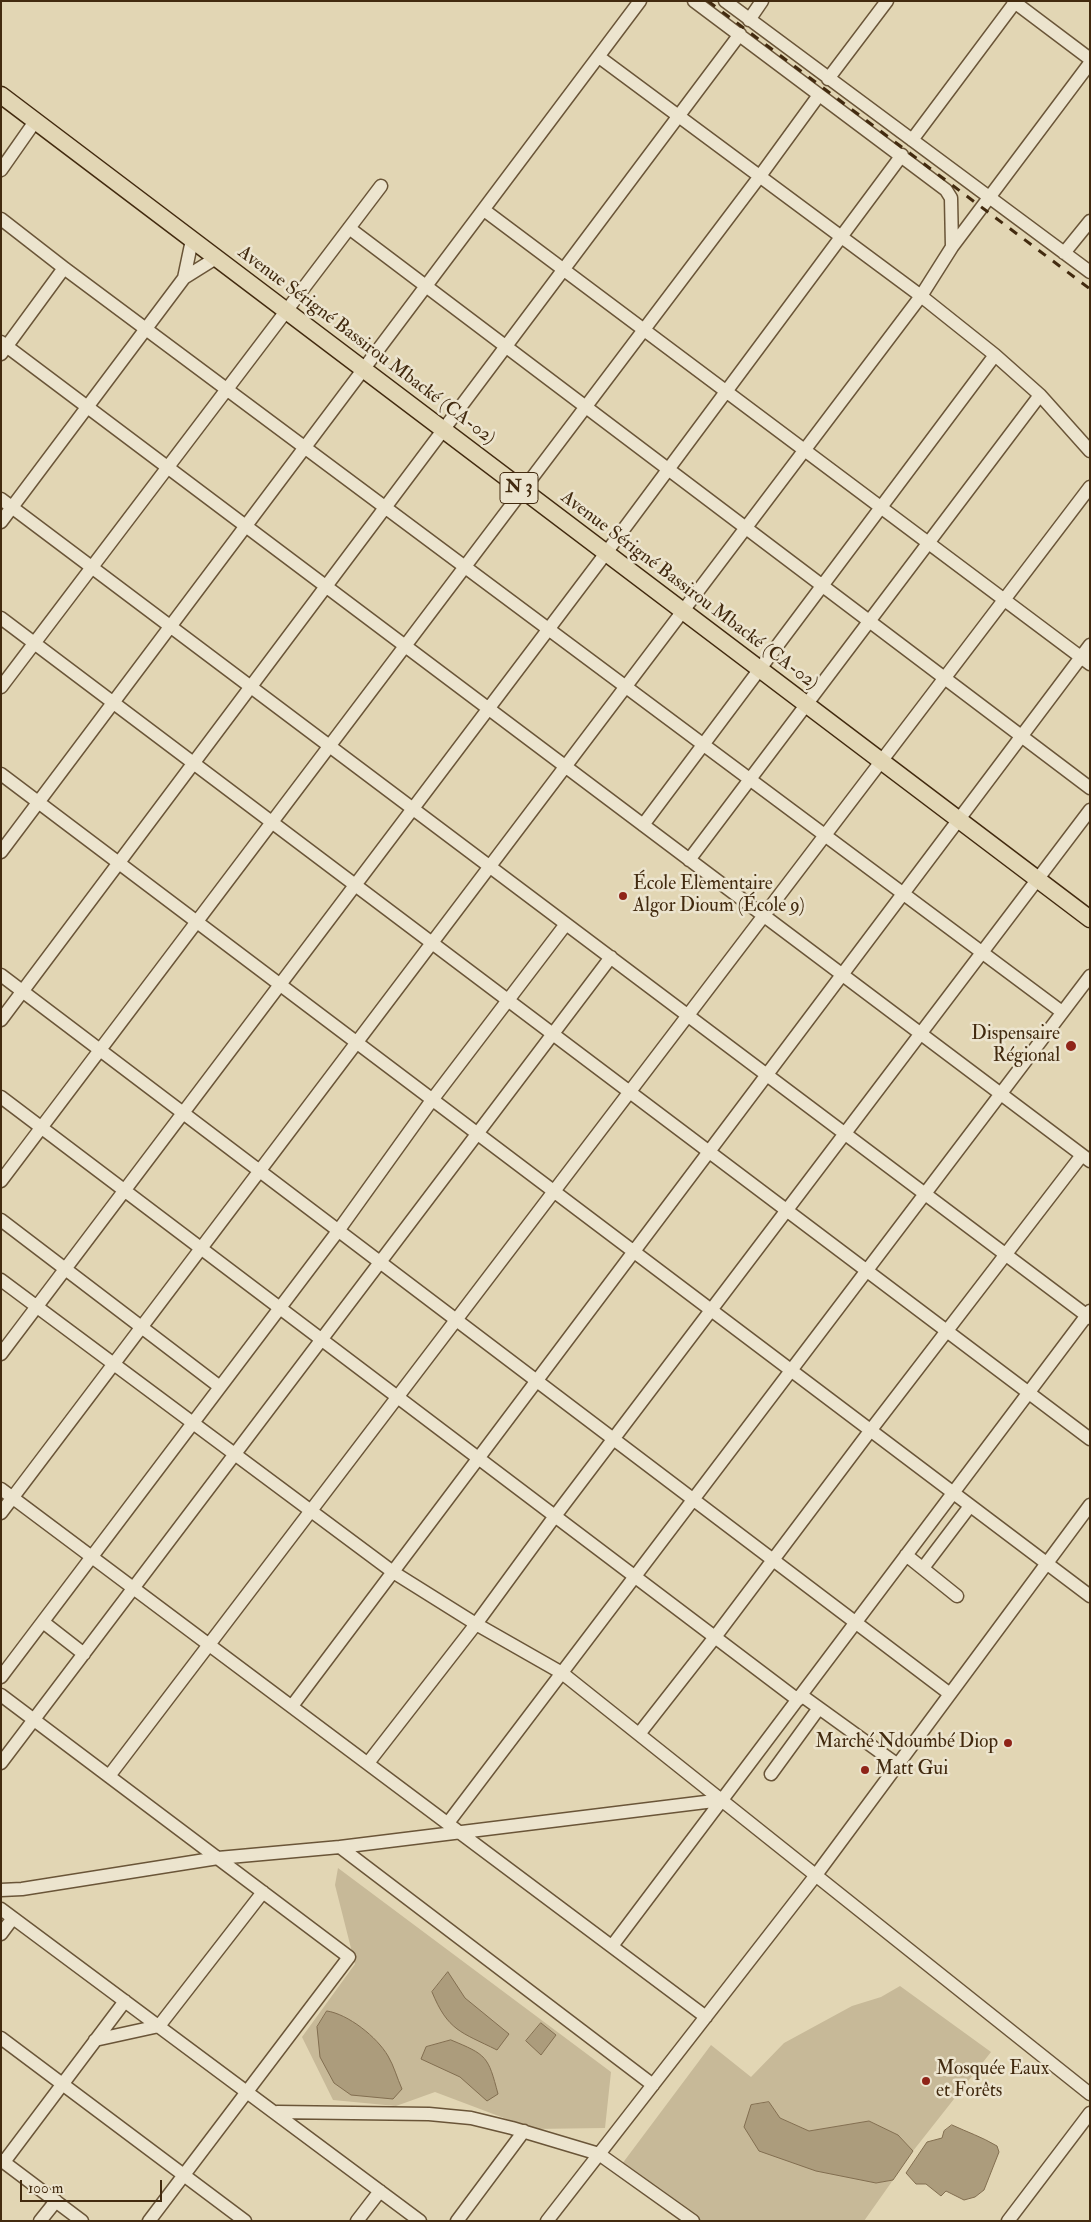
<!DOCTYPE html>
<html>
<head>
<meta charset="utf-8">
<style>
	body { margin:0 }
	#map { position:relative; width:1091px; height:2222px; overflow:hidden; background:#e2d6b4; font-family:"IM FELL Double Pica",serif }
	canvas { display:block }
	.frame { position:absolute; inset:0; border:2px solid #422a0f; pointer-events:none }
	.scale { position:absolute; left:20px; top:2180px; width:142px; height:22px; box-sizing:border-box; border:2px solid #422a0f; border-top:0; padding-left:6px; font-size:15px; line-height:18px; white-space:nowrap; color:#422a0f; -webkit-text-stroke:4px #ece4ce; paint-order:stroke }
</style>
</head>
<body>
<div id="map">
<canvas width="1091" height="2222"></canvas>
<div class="frame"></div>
<div class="scale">100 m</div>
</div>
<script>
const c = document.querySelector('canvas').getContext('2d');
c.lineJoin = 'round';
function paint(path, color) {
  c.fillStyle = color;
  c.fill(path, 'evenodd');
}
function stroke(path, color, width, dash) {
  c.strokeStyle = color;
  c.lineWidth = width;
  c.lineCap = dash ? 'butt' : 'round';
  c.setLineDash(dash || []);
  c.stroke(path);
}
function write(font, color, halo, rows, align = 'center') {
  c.font = font + ' "IM FELL Double Pica",serif';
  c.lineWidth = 5;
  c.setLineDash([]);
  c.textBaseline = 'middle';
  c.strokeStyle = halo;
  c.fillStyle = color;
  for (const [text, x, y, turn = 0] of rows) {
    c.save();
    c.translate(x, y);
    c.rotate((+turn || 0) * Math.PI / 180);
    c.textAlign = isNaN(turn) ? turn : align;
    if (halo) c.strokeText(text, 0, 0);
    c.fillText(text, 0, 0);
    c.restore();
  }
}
paint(new Path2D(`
	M338,1868L611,2072L605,2128L533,2129L435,2092L396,2106L333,2100L302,2037L355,1964L335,1885Z
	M900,1986L991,2052L913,2151L898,2135L869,2121L809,2131L780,2118L769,2102L751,2105L876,2183L893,2180L864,2221H702L619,2168L711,2045L751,2077L784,2043L852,2006L881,1997Z`), '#c7b998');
const water = new Path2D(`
	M448,1972L465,1998L509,2034L497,2050C461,2032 448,2031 432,1992Z
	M327,2011C348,2014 377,2037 388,2056C394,2066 397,2078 402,2089L393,2099L351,2095L334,2083L320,2057L317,2027Z
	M541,2023L556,2035L541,2055L526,2041Z
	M451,2040C487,2055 488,2056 498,2094L487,2101L460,2077L421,2059L426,2047Z
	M769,2102L780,2118L809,2131L869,2121L898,2135L913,2151L893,2180L876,2183L816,2171L759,2151L744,2127L751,2105Z
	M952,2125C967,2132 982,2137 997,2146L999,2152L984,2190L975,2197L964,2200L946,2191L941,2196L926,2184H916L906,2173L927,2142L942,2138L944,2131Z`);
paint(water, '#ac9c7c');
stroke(water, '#826e50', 1);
const minor = new Path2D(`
	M725,1L1090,272
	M1013,1L1090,59
	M749,20L762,1
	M599,57L921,296L995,355L1040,395L1090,451
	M828,79L887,1
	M912,140L1016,1
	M1,170L36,120
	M484,210L1090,664
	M1,219L64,268L1062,1012
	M349,228L1090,788
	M952,247L1090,63
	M1064,253L1090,221
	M184,278L192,240
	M1,342L1090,1161
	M1,354L64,268
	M1,499L1090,1318
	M1,522L184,278L216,258
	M1,618L1090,1439
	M1,687L381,186
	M1,774L1090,1596
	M643,825L995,355
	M1,852L640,1
	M689,860L1040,395
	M1,975L950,1694
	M1,1020L740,34
	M1,1097L798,1700
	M1,1181L760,176L819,95
	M1,1220L220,1387
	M1,1280L393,1572L476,1624L562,1673L1090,2094
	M1,1354L606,553L902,155
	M1,1489L706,2017
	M1,1513L921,296L952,247L951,198L946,190L694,1
	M906,1555L957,1596
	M923,1568L970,1506
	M43,1622L84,1654
	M1,1677L338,1231L432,1100L566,924
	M1,1695L349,1957L149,2221
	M801,1695L898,1765
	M292,1706L1090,645
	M639,1734L715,1637L870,1431L1082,1155
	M1,1763L611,957
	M368,1763L476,1624L555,1516L1090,810
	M771,1774L819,1708
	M109,1776L1090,487
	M448,1823L1090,976
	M340,1847L653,2085
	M1,1890L22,1889L218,1858L340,1847L722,1800
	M1,1909L420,2221
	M1,1934L13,1918
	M612,1946L1090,1311
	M1,2038L245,2221
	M95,2040L159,2026L263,1892
	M277,2112L429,2114L471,2118L512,2128L599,2154L693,2221
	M1,2160L82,2221
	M4,2162L125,2001
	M40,2221L56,2201
	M357,2221L380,2191
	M457,2221L524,2131
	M547,2221L816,1875L1090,1505
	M1008,2221L1090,2113`);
const major = new Path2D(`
	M1,95L1090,919`);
stroke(minor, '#6a5538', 15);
stroke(major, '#422a0f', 19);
stroke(minor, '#ece4ce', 12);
stroke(major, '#e2d6b4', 16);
stroke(new Path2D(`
	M708,1L1090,289`), '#422a0f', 3, [9, 9]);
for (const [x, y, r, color] of [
	[623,896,5,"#8f2418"],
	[1071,1046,6,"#8f2418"],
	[1008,1743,5,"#8f2418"],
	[865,1770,5,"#8f2418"],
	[926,2081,5,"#8f2418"]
]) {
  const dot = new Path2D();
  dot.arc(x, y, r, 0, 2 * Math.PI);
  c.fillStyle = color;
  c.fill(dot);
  stroke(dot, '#ece4ce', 2);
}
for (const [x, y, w] of [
	[519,488,38]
]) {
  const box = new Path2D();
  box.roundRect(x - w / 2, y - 15.5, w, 31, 4);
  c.fillStyle = '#ece4ce';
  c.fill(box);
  stroke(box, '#422a0f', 1);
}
write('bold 18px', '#422a0f', null, [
	["N 3",519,488]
]);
write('19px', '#422a0f', '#ece4ce', [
	["Avenue Sérigné Bassirou Mbacké (CA-02)",366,346,37],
	["Avenue Sérigné Bassirou Mbacké (CA-02)",689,591,37]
]);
write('19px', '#422a0f', '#ece4ce', [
	["École Elementaire",633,885],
	["Algor Dioum (École 9)",633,907],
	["Dispensaire",1060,1035,"right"],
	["Régional",1060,1057,"right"],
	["Marché Ndoumbé Diop",998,1743,"right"],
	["Matt Gui",875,1770],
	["Mosquée Eaux",936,2070],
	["et Forêts",936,2092]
], 'left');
</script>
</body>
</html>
